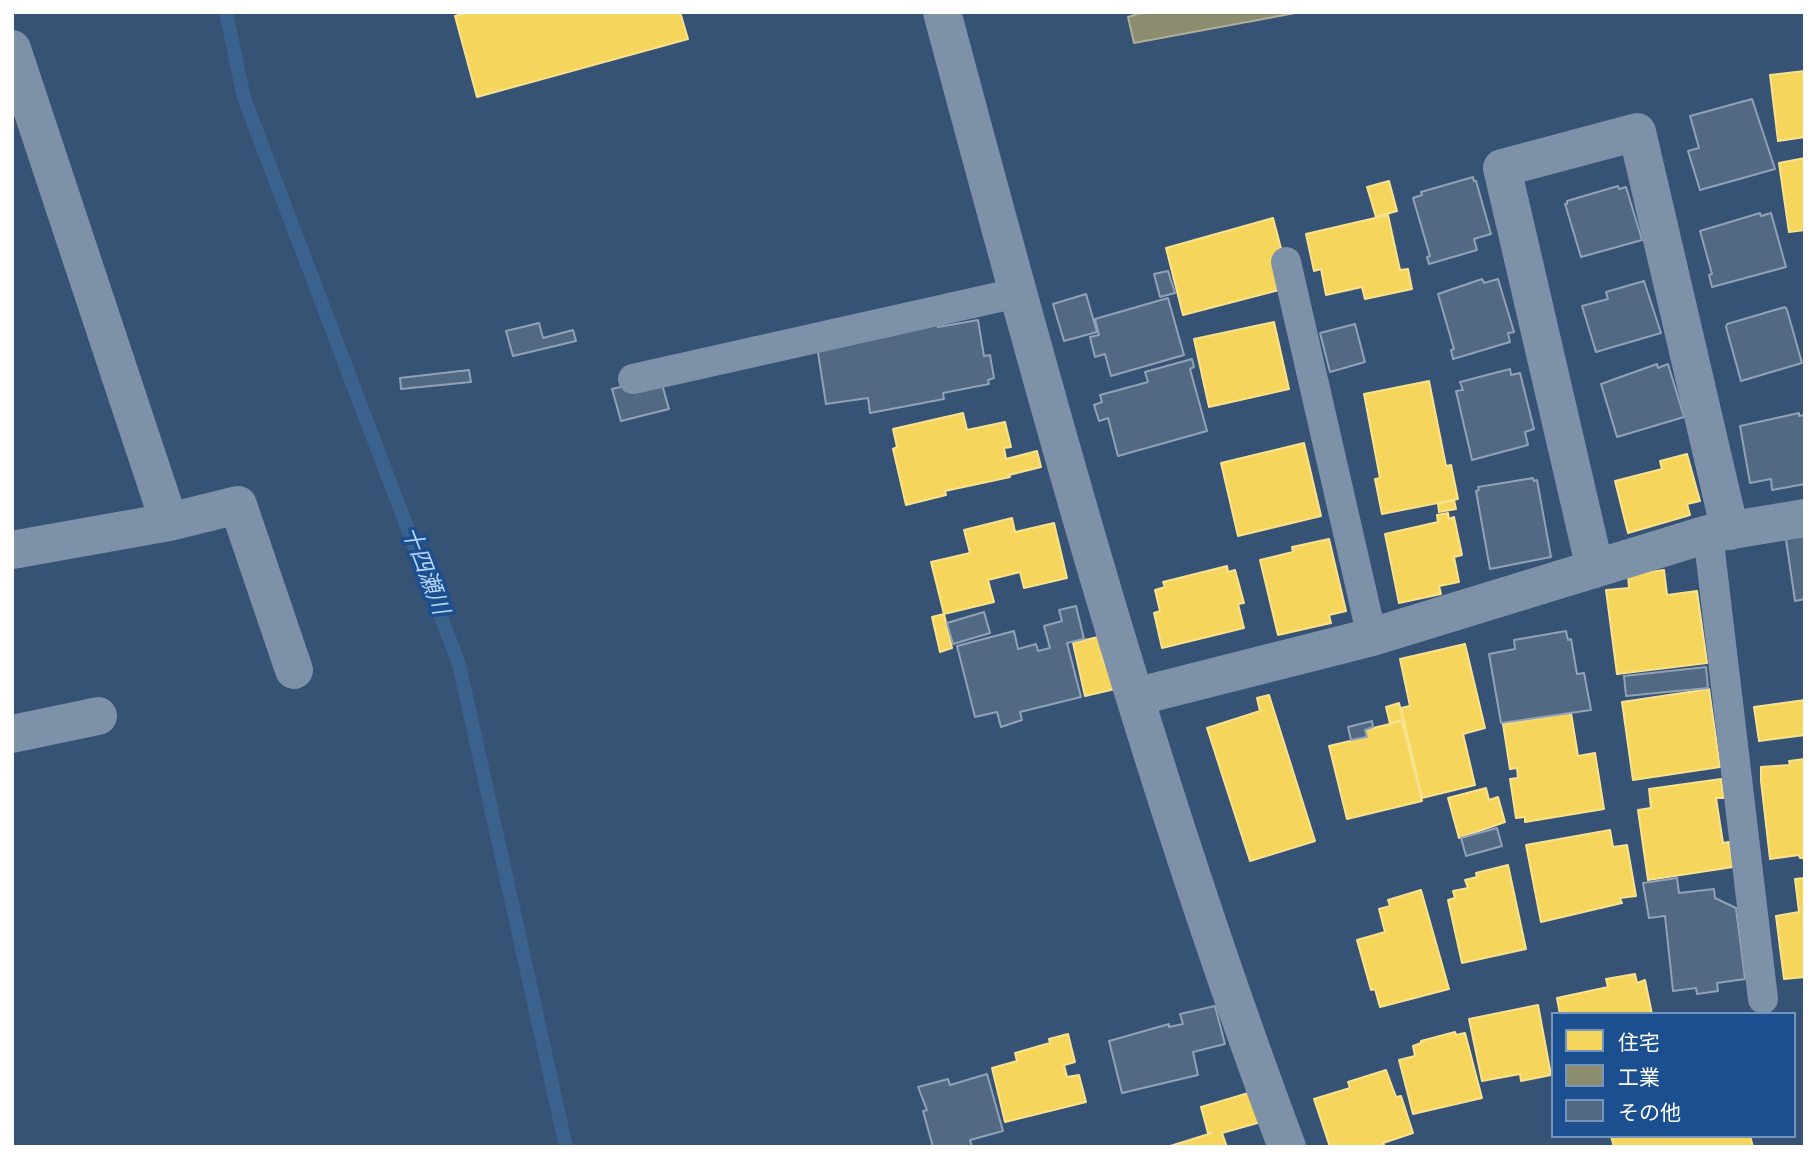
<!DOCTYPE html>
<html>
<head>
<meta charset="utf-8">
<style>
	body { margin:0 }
	#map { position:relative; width:1817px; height:1159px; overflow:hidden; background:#365274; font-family:"DejaVu Sans","Noto Sans JP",sans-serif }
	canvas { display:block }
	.frame { position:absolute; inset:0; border:14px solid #fff; pointer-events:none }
	.legend { position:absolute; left:1551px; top:1012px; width:245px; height:126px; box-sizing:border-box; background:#1b4f8f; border:2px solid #7695bc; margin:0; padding:9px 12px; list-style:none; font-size:21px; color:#fff }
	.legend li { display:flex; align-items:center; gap:14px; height:35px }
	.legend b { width:35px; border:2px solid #7695bc }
</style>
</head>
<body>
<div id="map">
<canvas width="1817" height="1159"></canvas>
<div class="frame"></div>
<ul class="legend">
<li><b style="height:19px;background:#f6d55c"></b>住宅</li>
<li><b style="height:19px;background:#8c8c6e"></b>工業</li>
<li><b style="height:19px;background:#526984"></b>その他</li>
</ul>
</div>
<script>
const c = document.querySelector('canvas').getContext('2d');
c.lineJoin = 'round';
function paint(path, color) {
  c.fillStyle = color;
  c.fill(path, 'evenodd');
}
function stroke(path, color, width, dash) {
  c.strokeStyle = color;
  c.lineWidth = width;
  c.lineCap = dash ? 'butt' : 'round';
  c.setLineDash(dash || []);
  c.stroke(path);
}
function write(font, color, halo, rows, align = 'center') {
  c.font = font + ' "DejaVu Sans","Noto Sans JP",sans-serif';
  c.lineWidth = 7;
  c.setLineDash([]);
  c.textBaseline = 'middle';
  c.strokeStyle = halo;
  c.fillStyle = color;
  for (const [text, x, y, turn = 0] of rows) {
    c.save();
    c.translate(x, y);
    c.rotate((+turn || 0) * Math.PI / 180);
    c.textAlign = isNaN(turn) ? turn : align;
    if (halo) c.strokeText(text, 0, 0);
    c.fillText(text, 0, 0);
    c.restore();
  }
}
const homes = new Path2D(`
	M468,12H680L688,39L477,97L455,16Z
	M1805,71V137L1778,141L1770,75Z
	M1805,158V230L1789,232L1779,163Z
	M1389,181L1397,211L1376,217L1367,187Z
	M1388,215L1400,270L1408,269L1412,289L1365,299L1362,287L1326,295L1321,269L1314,271L1306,234Z
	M1273,218L1283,256L1271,259L1279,290L1183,315L1166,248Z
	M1274,322L1289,389L1209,407L1194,339Z
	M1429,381L1446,466L1451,465L1458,499L1382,514L1375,479L1380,478L1364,394Z
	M963,413L967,430L1005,422L1011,447L1004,448L1006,459L1037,451L1041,467L1009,475L1010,477L945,491L946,495L906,505L893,449L897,447L893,429Z
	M1304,443L1321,516L1238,536L1221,463Z
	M1687,454L1700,501L1687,504L1690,515L1628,533L1615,481L1662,469L1660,461Z
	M1454,500L1456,509L1439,512L1438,504Z
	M1448,513L1449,519L1454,517L1462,555L1454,557L1459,582L1439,586L1441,594L1399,603L1385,534L1438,522L1437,515Z
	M1012,518L1015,532L1054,523L1067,578L1024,588L1020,572L988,580L994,602L944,614L931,562L970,553L964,530Z
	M1329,539L1346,611L1329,615L1331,623L1278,635L1260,560L1293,552L1292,547Z
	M1227,566L1228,572L1235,570L1244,603L1238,604L1244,628L1162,648L1154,613L1160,611L1155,590L1165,587L1163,582Z
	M1664,570L1667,595L1697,591L1707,663L1617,674L1606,590L1629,588L1628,575Z
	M944,614L952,648L940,652L932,617Z
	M1098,637L1105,665L1109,664L1115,689L1085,696L1073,643Z
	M1465,644L1485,728L1463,734L1475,785L1422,798L1401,708L1410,706L1400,659Z
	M1709,689L1720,767L1633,780L1622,702Z
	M1269,695L1315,841L1250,861L1207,728L1260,711L1257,698Z
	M1805,700V735L1759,741L1754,707Z
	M1399,703L1403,720L1390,723L1386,707Z
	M1571,713L1578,756L1595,753L1604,809L1525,822V817L1516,818L1510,779L1518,778L1517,768L1510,769L1503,724Z
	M1402,721L1422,801L1347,819L1329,746L1367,737L1365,730Z
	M1805,759V858H1800L1799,855L1770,859L1761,781V767L1790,765L1789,761Z
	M1721,779L1724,798H1716L1723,843L1729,842L1733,867L1648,880L1638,810L1651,808L1649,789Z
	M1486,788L1489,800L1498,797L1505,822L1459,838L1448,798Z
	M1610,830L1613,847L1627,845L1636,896L1620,898L1622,903L1541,922L1526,845Z
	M1508,865L1526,949L1462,963L1448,900L1455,898L1453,891L1468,888L1465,880L1477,877L1476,873Z
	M1805,878V977L1784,979L1776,916L1799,912L1795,879Z
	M1421,890L1449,989L1380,1007L1375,989L1371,990L1357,940L1385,932L1379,909L1390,906L1388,900Z
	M1635,974L1637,983L1645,980L1652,1014H1560L1557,998L1608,987L1606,979Z
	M1538,1005L1551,1075L1521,1081L1520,1074L1482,1081L1469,1019Z
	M1455,1032L1456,1035L1465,1033L1482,1098L1413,1114L1399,1060L1415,1056L1413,1046L1421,1043V1041Z
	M1068,1034L1075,1062L1064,1065L1067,1077L1079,1075L1086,1102L1005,1122L992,1068L1017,1061L1015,1053L1050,1043L1049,1039Z
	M1386,1070L1396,1097L1401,1096L1413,1133L1383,1143L1385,1147H1330L1314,1099L1350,1088L1348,1082Z
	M1252,1092L1261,1122L1222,1133L1227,1147H1167L1212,1133H1208L1201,1107Z
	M1611,1136H1750L1753,1147H1614Z`);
paint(homes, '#f6d55c');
stroke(homes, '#f9e28d', 2);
const industry = new Path2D(`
	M1301,12L1134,43L1128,17L1144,12Z`);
paint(industry, '#8c8c6e');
stroke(industry, '#aeae9a', 2);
stroke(new Path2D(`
	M226,12L244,98L459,664L566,1147`), '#3b618d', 14);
const building = new Path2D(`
	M1752,99L1775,169L1700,190L1688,151L1699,148L1690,116Z
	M1473,177L1474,181H1476L1491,234L1474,239L1477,250L1429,264L1427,257L1430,256L1413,198L1422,195L1421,192Z
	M1618,186L1619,189L1626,187L1642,240L1581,257L1565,204H1567V201Z
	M1760,213L1761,216L1771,213L1786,267L1712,287L1709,275L1712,274L1700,231Z
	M1168,271L1175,293L1160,297L1154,274Z
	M1482,279L1484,283L1498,279L1514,332L1508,333L1510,342L1453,359L1451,350L1454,349L1438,294Z
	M1644,281L1661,333L1596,352L1582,306L1608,299L1606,292Z
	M1086,294L1097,332L1064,341L1053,304Z
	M1168,298L1184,355L1111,376L1105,354L1095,357L1090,337L1099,335L1095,319Z
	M1785,307L1787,310L1802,363L1741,381L1726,327L1727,324Z
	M936,312L938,327L978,320L984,356L990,355L994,378L988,380L989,384L943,393L944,399L870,413L868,398L826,404L816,340Z
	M539,323L543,338L573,330L576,341L513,356L506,331Z
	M1355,324L1365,362L1330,372L1320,333Z
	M1192,359L1194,367L1190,369L1207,431L1118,456L1108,418L1099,421L1094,405L1102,402L1100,395L1148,382L1145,372Z
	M1657,364L1658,368L1668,364L1684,417L1617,437L1601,384Z
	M1510,369L1511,375L1520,373L1534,429L1525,432L1528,445L1472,460L1456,391L1463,390L1460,382Z
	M469,370L471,382L401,389L400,378Z
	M660,377L669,409L621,421L612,389Z
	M1799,413V416L1805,415V484L1772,490L1771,479L1750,483L1740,426Z
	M1533,478L1534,481L1537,480L1551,557L1490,569L1476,491L1479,490L1478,487Z
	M1805,530V599L1795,601L1785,533Z
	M1076,606L1084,639L1067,643L1081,697L1020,712L1022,720L1001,727L997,712L975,717L957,646L1014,631L1018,649L1036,644L1038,651L1050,648L1044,626L1062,621L1059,610Z
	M984,612L990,633L953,644L947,623Z
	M1566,631L1568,640L1571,639L1577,674L1584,673L1591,710L1501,723L1489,654L1515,649L1514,640Z
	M1706,667L1708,688L1626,696L1624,676Z
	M1372,721L1373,727L1365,730L1367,737L1351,740L1348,727Z
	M1497,828L1502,846L1466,856L1461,838Z
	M1677,878L1679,893L1714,889L1715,898L1736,908L1745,979L1717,983L1718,991L1697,994L1696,988L1673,991L1665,916L1649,918L1643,883Z
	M1215,1006L1225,1044L1193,1052L1198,1075L1122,1093L1109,1041L1169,1024V1027L1183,1024L1180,1014Z
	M987,1074L1003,1131L970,1140L972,1147H933L923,1111L927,1110L918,1087L948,1079L950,1085Z`);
paint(building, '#526984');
stroke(building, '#92a2b6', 2);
stroke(new Path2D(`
	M1286,262L1372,637
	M633,379L1017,293
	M1708,534L1763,999`), '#7d92a8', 30);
stroke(new Path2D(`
	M942,12C1044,394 1148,777 1287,1147
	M12,49L169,522L12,550
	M169,522L238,505L294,670
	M1595,569L1502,168L1637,132L1730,531
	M1135,697L1372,637L1708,534L1805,518
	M12,734L98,716`), '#7d92a8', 38);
write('italic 23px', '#b5d3f5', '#1b4f8f', [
	["十四瀬川",424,571,69]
]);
</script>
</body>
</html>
